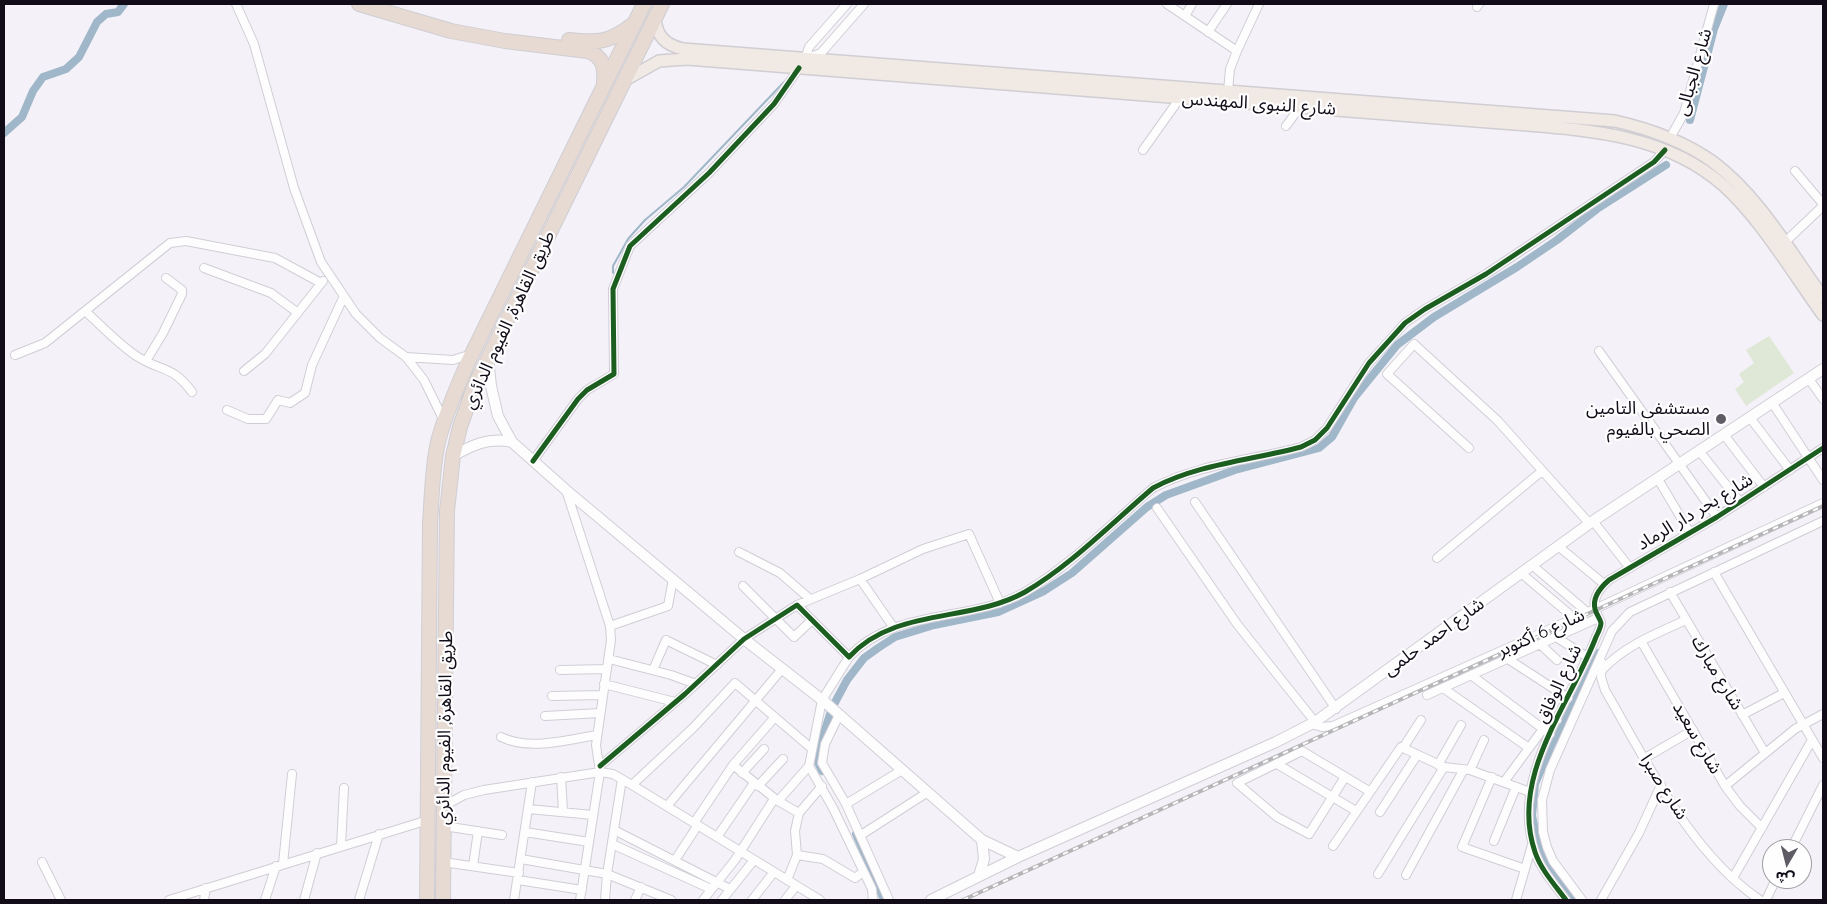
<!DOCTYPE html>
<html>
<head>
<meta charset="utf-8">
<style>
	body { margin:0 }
	#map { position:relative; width:1827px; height:904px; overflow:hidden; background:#f4f2f8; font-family:Quicksand,"Noto Sans Arabic",sans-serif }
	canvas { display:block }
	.frame { position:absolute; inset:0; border:5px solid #110c18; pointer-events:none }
	.north { position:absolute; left:1762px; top:839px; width:50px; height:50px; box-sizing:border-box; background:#fefefe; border:1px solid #9f9da2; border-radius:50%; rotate:188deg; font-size:14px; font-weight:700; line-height:20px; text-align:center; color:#110c18 }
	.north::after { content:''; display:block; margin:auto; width:18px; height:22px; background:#605c66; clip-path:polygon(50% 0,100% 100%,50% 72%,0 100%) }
</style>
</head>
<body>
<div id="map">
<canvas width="1827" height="904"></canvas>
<div class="frame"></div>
<div class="north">ش</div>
</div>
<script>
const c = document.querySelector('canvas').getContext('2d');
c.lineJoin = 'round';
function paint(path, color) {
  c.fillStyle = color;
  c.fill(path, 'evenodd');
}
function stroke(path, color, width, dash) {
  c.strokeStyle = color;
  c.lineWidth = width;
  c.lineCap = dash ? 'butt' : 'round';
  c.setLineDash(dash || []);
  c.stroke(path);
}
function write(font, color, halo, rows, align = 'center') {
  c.font = font + ' Quicksand,"Noto Sans Arabic",sans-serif';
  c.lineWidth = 4.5;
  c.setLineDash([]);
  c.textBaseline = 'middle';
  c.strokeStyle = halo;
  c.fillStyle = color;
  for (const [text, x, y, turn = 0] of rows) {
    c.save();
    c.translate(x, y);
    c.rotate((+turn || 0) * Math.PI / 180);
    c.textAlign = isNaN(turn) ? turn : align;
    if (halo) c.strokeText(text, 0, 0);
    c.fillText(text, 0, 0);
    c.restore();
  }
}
paint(new Path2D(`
	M1769,336L1794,373L1746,406L1735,389L1744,382L1739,374L1754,363L1746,350Z`), '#dfe7d6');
stroke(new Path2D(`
	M613,273V266L628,239L645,220L684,187L784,82`), '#9fb7c9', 2);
stroke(new Path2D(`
	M1690,120L1714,29L1724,4
	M4,133L22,117L33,91L43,77L66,69L79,57L97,22L106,14L118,12L124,4
	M822,771L816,758L832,708L847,680L864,658L878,648L895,637L934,625L998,612L1044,591L1072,573L1147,507L1166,495L1235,470L1319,448L1332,437L1354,398L1397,345L1434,317L1517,267L1557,240L1597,209L1666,165
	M856,834L884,900
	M1577,900L1541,854L1532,816L1535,784L1552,744L1599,653`), '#9fb7c9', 8);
const street = new Path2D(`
	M236,4L254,44L294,188L321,262L356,314L380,338L406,357L424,380L444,421
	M847,4L809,47L805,59L821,53L864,4
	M1167,4L1237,51L1230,69L1228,91
	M1477,7L1479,4
	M1185,16L1192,4
	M1208,32L1227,4
	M1237,51L1259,4
	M1286,126L1300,107
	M1670,138L1684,113L1714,4
	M1143,150L1180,98
	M1795,171L1823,204
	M1784,243L1823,206
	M204,268L271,293L298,313
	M85,311C102,326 118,344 138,357C162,372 172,365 192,392
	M1599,351L1717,517
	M15,355L45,343L170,243L186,241L275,258L321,283
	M406,357L453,360L472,354
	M146,361L163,333L182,294V290L166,278
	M244,371L265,354L323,281
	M1809,379L1823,399
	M1773,404L1823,480
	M227,410L248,419H266L278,400L290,403L305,393L312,365L343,298
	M1751,419L1790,470
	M1725,436L1764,487
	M1469,448L1387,374L1414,344L1498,421L1589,523
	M1700,452L1740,502
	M533,461L578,399L587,390L614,374L613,289L630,246L709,173L774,104L799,68
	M1658,479L1690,533
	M566,490L610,626L611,640L596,745L600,772L580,900
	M1195,502L1336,709
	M1157,508L1237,624L1315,722
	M1593,521L1630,568
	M1558,546L1604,584
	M739,552L780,573L810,599
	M1437,558L1542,471
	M1532,565L1587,612
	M1714,572L1823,758
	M1521,573L1574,618
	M860,579L894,628
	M743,586L794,637L811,621
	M1670,592L1765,753
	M797,605L860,579L923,549L969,534L1000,603
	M610,626L668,606L673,579
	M1556,637L1587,657
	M1641,641L1725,786L1740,806L1762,828
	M1540,644L1557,660
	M849,657L822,700L809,766L833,808L872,889L873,900
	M609,659L671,675L696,684
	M1508,659L1568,698
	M1602,663L1601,677L1605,690C1647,762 1690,853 1760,900
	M560,670L607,669
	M653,670L666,640L717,665
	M1601,671C1624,646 1655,634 1686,620
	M1471,675L1550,734
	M604,684L675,702
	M1443,688L1529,748
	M1427,695L1598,618
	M552,696L603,695
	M839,715L825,744L822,763L846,804L889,900
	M1742,715L1784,693
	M545,716L600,713
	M1311,724L1322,727L1333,726L1595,609L1823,503
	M501,737C530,751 566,740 597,735
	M1403,748L1421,720
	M1645,758L1693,730
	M1277,764L1356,811
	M733,765L778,801L799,813L822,786
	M1438,765L1461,725
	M600,766L685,694L744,639L797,605L849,657C895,607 970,623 1025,592C1070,566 1113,522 1153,488C1198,464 1252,460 1301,447L1315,440L1327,428L1369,363L1405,323L1425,309L1486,274L1654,162L1665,150
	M1470,770L1484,740
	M742,773L764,749
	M561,777L563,811
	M1345,777L1309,834L1277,817L1237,783L1302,751L1369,791
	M1492,777L1462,847L1525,869
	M1504,782L1543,729L1557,720
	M632,785L694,727L735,683L811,748
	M758,786L783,759
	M1725,786L1795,729L1823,714
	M778,801L809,766
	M846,804L902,770
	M444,806L464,795L484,790L600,772L613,774L632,785L820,900
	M667,806L782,669
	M528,809L593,815
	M1380,812L1417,755
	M694,823L733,765L775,717
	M444,826L502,835
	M614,830L730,889
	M525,832L589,842
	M861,835L928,792
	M717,837L754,783
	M1494,841L1516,787
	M612,844L711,889
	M341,846L344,788
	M1333,846L1401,747L1444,767
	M1791,849L1823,785
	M797,855L795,831L799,813
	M521,859L607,874L671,900
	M675,860L698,825
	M42,862L61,900
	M443,862L519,873
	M283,864L292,774
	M473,866L478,831
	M1378,874L1444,767L1470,770L1530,792
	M1406,875L1464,769
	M1733,878L1812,740
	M518,880L582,890
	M787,880L797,855L823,859L855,878L863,872
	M169,900L428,820
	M204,900L206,888
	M265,900L276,866
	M304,900L317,853
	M359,900L379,834
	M514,900L532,782
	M605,900L607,874L622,779
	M635,900L641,887
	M703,900L735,860L774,799
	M722,900L754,860
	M752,900L774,872
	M785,900L796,886
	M1516,900L1532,845
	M1566,900C1555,885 1541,870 1535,852C1509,776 1570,705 1596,637C1598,633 1601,627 1601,623C1600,618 1596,614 1595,609C1592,597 1601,587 1609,580L1717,517L1823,448
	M1582,900L1553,861L1547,847L1543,832L1542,800L1550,770L1612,631L1630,612L1823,521
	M1601,900L1639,833L1661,785
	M1766,900L1776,879`);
const secondary = new Path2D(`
	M488,358L491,386L498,416L512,442L566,490L744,639L826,703L982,840L1018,857
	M453,456C472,445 489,437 512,442
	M979,876L984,859L982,840
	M931,900L1018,857L1276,742L1315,722L1593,521L1823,369`);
const primary = new Path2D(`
	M655,19C657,37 666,45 683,49L1615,121C1650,129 1684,141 1713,162C1759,196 1790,252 1823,297
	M625,80L659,61L687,59L1514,124C1587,130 1666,134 1724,186C1760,218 1794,275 1823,315`);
const highway = new Path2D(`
	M359,4L451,31L505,41L588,51C604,57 605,68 604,83
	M569,40C597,43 609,43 632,25
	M427,900L430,523C432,496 432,469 438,442C445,414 457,388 468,362L644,4
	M443,900L447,511L453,456L460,427L474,387L662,4`);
stroke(street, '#d1cdd6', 10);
stroke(secondary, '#d1cdd6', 12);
stroke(primary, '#d0ced3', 14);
stroke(highway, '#d0ced3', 16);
stroke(street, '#fdfdfe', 8);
stroke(secondary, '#fdfdfe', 10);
stroke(primary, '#f0e9e4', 11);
stroke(highway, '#e6dad3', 14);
const rail = new Path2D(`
	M963,900L1823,506`);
stroke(rail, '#b6b5b7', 4);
stroke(rail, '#fefefe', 2, [5.5]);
stroke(new Path2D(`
	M533,461L578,399L587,390L614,374L613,289L630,246L709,173L774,104L799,68
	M600,766L685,694L744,639L797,605L849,657C895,607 970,623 1025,592C1070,566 1113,522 1153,488C1198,464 1252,460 1301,447L1315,440L1327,428L1369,363L1405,323L1425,309L1486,274L1654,162L1665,150
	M1566,900C1555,885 1541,870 1535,852C1509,776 1570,705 1596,637C1598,633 1601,627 1601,623C1600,618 1596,614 1595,609C1592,597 1601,587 1609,580L1717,517L1823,448`), '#1b5e20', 5);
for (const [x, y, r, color] of [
	[1721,419,6,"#605c66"]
]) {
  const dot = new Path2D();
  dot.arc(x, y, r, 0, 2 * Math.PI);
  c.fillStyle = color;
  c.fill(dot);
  stroke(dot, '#fefefe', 2);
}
write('18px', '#110c18', '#fefefe', [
	["شارع الجبالى",1694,72,-74],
	["شارع النبوى المهندس",1259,104,4],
	["طريق القاهرة, الفيوم الدائري",509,320,-65],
	["شارع بحر دار الرماد",1695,512,-31],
	["شارع 6 أكتوبر",1541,633,-24],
	["شارع احمد حلمى",1434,637,-36],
	["شارع مبارك",1717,673,59],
	["شارع الوفاق",1559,684,-65],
	["طريق القاهرة, الفيوم الدائري",445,728,-89],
	["شارع سعيد",1697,738,60],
	["شارع صبرا",1664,787,58]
]);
write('18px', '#110c18', '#fefefe', [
	["مستشفي التامين",1710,409],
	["الصحي بالفيوم",1710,430]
], 'right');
</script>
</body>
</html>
